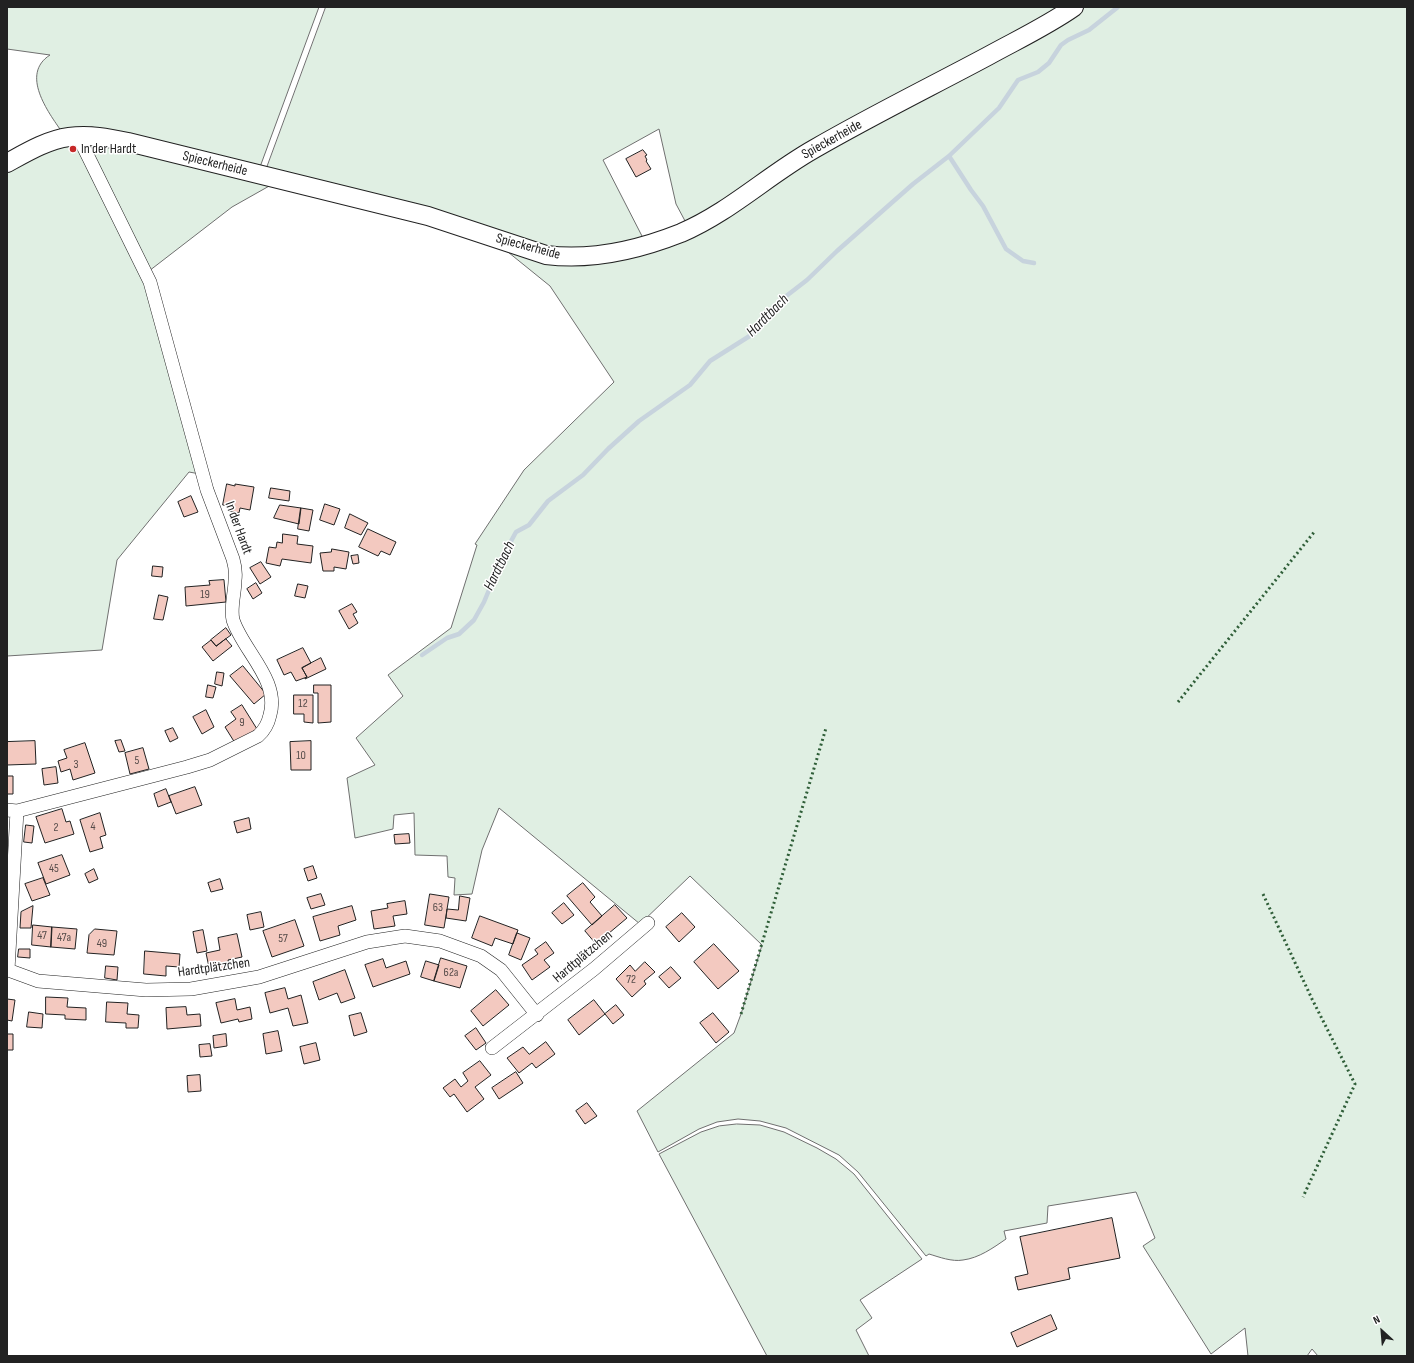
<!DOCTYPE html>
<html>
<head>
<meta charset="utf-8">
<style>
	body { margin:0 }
	#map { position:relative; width:1414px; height:1363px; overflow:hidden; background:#fff; font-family:"Sofia Sans Condensed",sans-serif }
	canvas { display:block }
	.frame { position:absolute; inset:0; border:8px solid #222; pointer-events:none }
	.north { position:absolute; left:1362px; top:1311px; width:40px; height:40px; -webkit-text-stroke:3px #fff; paint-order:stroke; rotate:334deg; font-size:11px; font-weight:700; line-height:16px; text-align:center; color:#222 }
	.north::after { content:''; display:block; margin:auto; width:14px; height:18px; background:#222; clip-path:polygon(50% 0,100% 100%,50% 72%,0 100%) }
</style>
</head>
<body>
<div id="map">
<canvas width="1414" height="1363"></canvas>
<div class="frame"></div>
<div class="north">N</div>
</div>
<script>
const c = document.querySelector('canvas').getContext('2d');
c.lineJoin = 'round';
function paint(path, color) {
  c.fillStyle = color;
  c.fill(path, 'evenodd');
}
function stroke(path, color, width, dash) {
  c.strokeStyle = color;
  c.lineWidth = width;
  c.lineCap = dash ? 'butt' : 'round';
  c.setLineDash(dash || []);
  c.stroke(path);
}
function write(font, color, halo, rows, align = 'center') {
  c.font = font + ' "Sofia Sans Condensed",sans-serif';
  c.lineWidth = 3;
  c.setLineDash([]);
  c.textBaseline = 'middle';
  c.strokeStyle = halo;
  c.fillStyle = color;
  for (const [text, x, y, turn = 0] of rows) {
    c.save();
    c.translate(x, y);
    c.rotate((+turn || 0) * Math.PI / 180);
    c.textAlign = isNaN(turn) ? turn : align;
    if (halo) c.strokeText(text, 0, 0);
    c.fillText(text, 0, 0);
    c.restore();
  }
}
const green = new Path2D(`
	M7,7H319L260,167L178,146L92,127L62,132C48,112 20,74 50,55L7,49Z
	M326,7H1407V1356H1318L1312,1349L1307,1356H1248L1245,1328L1211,1354L1143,1246L1155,1238L1136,1192L1048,1206L1047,1223L1004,1231L1006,1239C993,1248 979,1258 963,1260C952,1262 939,1257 929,1254L926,1256L858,1172L839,1155L786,1128L760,1121L738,1119L717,1122L699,1129L658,1152L637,1111L734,1033L741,1014L762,945L690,876L640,924L499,808L482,850L472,894L454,895L455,878L448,877L447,856L415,855L414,813L394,815L393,829L355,838L347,778L375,765L356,738L403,696L388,675L451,628L477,545L475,544L524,470L614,382L550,286L503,248L547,261L692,234L676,204L659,129L603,160L643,238L615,245L565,251L265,173Z
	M75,141L138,260L200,474L189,472L117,560L102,650L7,656V172L43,151Z
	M84,142L128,147L271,185L232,207L149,271Z
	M737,1124L760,1125L784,1132L817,1148L836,1159L854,1174L922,1259L860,1300L872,1318L856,1330L869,1356H767L659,1154L701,1132L719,1126Z`);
paint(green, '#e0efe3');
stroke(green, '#6f6f6f', 1);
stroke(new Path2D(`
	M949,156L971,190L983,206L1006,249L1023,261L1034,263
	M422,655L447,638L459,634L474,620L484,602L504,554L516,532L529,525L548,501L583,475L608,449L639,421L690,385L710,361L756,332L785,297L807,280L837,251L913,184L949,156L999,108L1018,80L1038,72L1049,63L1061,45L1068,40L1089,30L1118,7`), '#c7d3dd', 4.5);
const building = new Path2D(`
	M643,150L647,155L645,156L647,160L646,161L651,169L636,177L626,159Z
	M227,484L235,486V484L254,487L250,510L240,508L239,513L228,511V506L223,505Z
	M271,488L290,491L289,501L269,498Z
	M191,496L198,512L184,517L178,502Z
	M325,504L340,509L334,525L320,520Z
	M280,505L301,508L299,524L274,518Z
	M301,508L313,510L309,531L298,529Z
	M350,514L368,523L361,535L345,528Z
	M368,529L396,542L390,555L381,551L378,556L359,547Z
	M283,534L298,536L297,544L313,546L311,563L282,559L280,566L266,563L269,547L276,548L277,542L282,543Z
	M332,549L349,552L346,569L334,567V571H323L320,553L331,552Z
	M358,555L359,563L353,564L351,556Z
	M261,562L271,577L260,584L250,568Z
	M153,566L163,567L162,577L152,576Z
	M224,580L226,602L186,606L185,587L210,585L209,581Z
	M256,583L262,593L253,599L247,589Z
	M298,584L308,586L305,598L295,596Z
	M159,595L168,597L163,620L154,619Z
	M352,604L357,612L353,614L358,623L349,629L339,611Z
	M226,628L231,635L216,646L211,640Z
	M226,639L232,646L213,661L202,647L211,640L216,646Z
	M303,648L311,663L302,668L307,677L296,681L291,672L284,675L277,660Z
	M321,658L326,669L305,679V678L307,677L302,668Z
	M243,666L266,694L254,704L230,676Z
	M217,672L224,673L222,686L215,684Z
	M208,685L216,687L213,698L206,697Z
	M314,685H331V722L318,723V693H314Z
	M294,695H313V723L304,722V714H294Z
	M242,705L257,729L235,743L225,727L236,719L231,712Z
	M206,710L214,727L202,734L193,717Z
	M173,728L178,738L170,742L165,731Z
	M121,740L125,751L119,752L115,741Z
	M35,741L36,764L7,765V742Z
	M311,741V770H291L290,742Z
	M85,743L95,773L73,780L70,769L61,772L58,761L67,758L64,750Z
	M143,748L149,769L130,774L125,753Z
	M56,767L58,783L44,785L42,769Z
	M7,776H13V794H7Z
	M195,787L202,805L176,814L169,796Z
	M166,789L171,802L158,807L154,794Z
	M62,809L66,822L70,821L74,834L45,843L36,817Z
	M100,813L106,835L100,837L103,848L90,852L80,820Z
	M249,818L251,829L237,833L234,822Z
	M26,825L34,826L32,843L24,842Z
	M409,834L410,843L395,844L394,835Z
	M62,855L70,875L46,884L38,863Z
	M313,866L317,878L308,881L304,869Z
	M94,869L98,879L89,883L85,874Z
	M43,878L50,895L32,901L25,884Z
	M220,879L223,889L211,892L208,883Z
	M583,883L595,897L590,902L602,916L592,925L567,896Z
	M321,894L325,905L311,909L307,898Z
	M430,894L449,897L444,928L425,925Z
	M460,896L470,898L466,921L446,918L447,909L458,910Z
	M405,901L407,914L393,916L395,926L374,929L371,911L388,908L387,904Z
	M564,903L574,915L562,924L552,913Z
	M615,905L627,918L596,944L585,931Z
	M33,906L31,928H20L21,912Z
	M352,906L356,920L338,926L340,935L320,941L313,917Z
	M261,912L264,927L250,930L247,915Z
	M682,913L695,927L679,942L666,927Z
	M480,916L518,930L513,944L495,938L492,946L472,938Z
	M295,920L304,946L272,957L263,931Z
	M33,925L52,927L51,947L32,945Z
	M52,927L77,929L75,949L51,947Z
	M95,929L117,931L114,955L87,953L89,935Z
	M203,930L207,951L197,953L193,932Z
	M517,933L530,938L521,960L509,955Z
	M237,934L242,957L228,960L230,967L210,972L206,953L220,950L218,938Z
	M546,942L554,953L544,960L550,967L532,980L522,965L538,954L535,950Z
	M714,944L739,971L718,989L694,962Z
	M19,949H30V958L18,957Z
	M145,951L180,954L179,967L166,966V976L144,974Z
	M441,958L467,966L460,988L434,981Z
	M383,959L386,968L406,961L410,974L373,987L365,965Z
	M426,961L439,965L434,981L421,977Z
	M645,962L655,972L644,981L646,984L632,997L616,979L630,965L635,971Z
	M106,966L118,967L117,980L105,978Z
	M671,967L681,978L669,988L659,977Z
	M345,970L355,998L341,1003L337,993L319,1000L313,982Z
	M285,988L288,999L301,995L308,1023L293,1026L288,1008L270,1013L265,993Z
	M496,990L509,1005L483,1026L471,1011Z
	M46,997L68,998L67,1007L86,1008V1020L65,1019V1015L46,1014Z
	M7,999L15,1000L12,1021L7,1020Z
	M235,999L237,1010L250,1007L252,1019L239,1022L238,1019L221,1023L216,1003Z
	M594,1000L605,1014L579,1035L568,1020Z
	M107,1002L128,1003L127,1014L139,1015L138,1028H126V1023L106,1022Z
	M616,1005L624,1015L613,1024L605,1014Z
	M186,1007L187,1015L200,1014L201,1026L167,1029L166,1008Z
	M29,1012L43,1014L42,1028L27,1027Z
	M361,1013L367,1032L354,1036L349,1016Z
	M713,1013L729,1032L716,1043L700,1023Z
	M476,1028L486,1043L476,1050L465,1036Z
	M278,1031L282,1051L266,1054L263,1034Z
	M7,1034H13V1050H7Z
	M226,1034L227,1046L214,1048L213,1036Z
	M546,1042L555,1054L536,1068L532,1063L519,1073L507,1058L523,1047L529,1054Z
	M316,1043L320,1060L304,1064L300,1047Z
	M210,1044L212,1056L200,1057L199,1045Z
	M480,1061L491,1075L475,1087L484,1099L467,1112L454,1094L450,1097L443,1088L455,1079L461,1087L468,1081L463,1073Z
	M516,1072L523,1083L499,1099L492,1088Z
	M200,1075L201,1091L188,1092L187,1076Z
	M587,1103L597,1116L585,1124L576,1111Z
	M1112,1218L1120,1258L1068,1268L1070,1279L1018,1290L1015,1277L1028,1274L1020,1237Z
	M1051,1315L1057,1329L1017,1347L1011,1333Z`);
paint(building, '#f3c9c0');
stroke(building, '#222', 1);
const street = new Path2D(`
	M7,810L17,811L187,767L210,760L258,736C265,730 268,724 270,715C280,680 243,651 233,620C230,608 235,593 235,580C236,573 235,566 233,559L207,490L150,282L78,136
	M17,811L8,970L38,981L146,990L191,989L259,977L367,942L405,936L440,941L481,956L501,970L537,1015
	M492,1048L594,969L648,923`);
const secondary = new Path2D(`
	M7,163C27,152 47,140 69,137C89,134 109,138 128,142L428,216L546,255C592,261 638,250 681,233C730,212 768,175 814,149C871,116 930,87 988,56C1017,40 1047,26 1074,7`);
stroke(street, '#222', 14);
stroke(secondary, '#222', 20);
stroke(street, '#fff', 13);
stroke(secondary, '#fff', 18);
stroke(new Path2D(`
	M1178,702L1315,531
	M1263,894L1312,999L1355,1084L1303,1197
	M741,1014L826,728`), '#2f5e38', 3, [2, 3]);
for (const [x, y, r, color] of [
	[73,149,4,"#c62828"]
]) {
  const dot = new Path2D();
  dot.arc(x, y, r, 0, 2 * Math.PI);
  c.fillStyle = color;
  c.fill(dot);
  stroke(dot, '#fff', 1.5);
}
write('12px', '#564c4a', null, [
	["19",205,595],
	["12",303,704],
	["9",242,723],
	["10",301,756],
	["5",137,761],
	["3",76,765],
	["4",93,827],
	["2",56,828],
	["45",54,869],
	["63",438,908],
	["47",42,936],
	["47a",64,938],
	["57",283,939],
	["49",102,944],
	["62a",451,973],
	["72",631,980]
]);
write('14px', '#222', '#fff', [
	["Spieckerheide",832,140,-29],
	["Spieckerheide",215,164,14],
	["Spieckerheide",528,247,15],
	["In der Hardt",238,528,70],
	["Hardtplätzchen",583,957,-40],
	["Hardtplätzchen",214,968,-8]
]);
write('14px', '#222', '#fff', [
	["In der Hardt",81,149]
], 'left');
write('italic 15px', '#222', '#fff', [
	["Hardtbach",768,316,-45],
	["Hardtbach",500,566,-64]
]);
</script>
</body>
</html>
